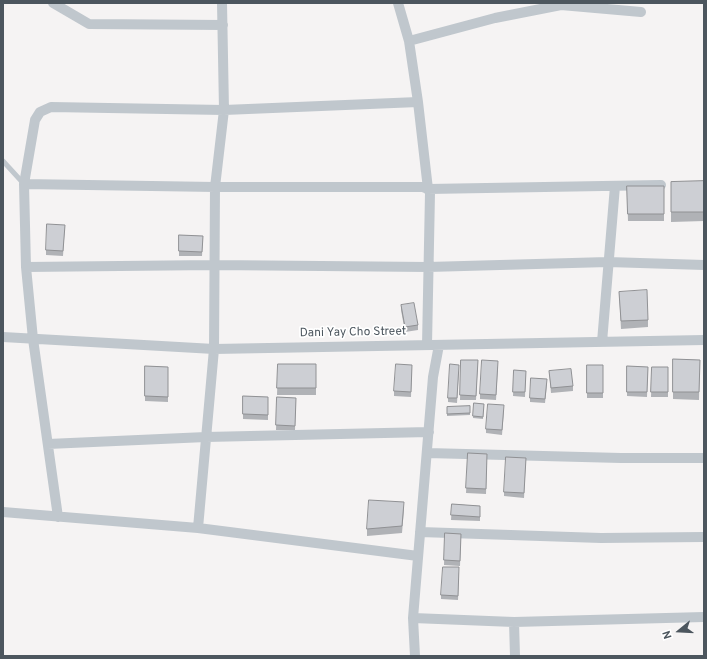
<!DOCTYPE html>
<html>
<head>
<meta charset="utf-8">
<style>
	body { margin:0 }
	#map { position:relative; width:707px; height:659px; overflow:hidden; background:#f5f3f3; font-family:Overpass,sans-serif }
	canvas { display:block }
	.frame { position:absolute; inset:0; border:4px solid #4c565e; pointer-events:none }
	.north { position:absolute; left:659px; top:611px; width:40px; height:40px; -webkit-text-stroke:3px #fff; paint-order:stroke; rotate:252deg; font-size:11px; font-weight:700; line-height:16px; text-align:center; color:#4c565e }
	.north::after { content:''; display:block; margin:auto; width:14px; height:18px; background:#4c565e; clip-path:polygon(50% 0,100% 100%,50% 72%,0 100%) }
</style>
</head>
<body>
<div id="map">
<canvas width="707" height="659"></canvas>
<div class="frame"></div>
<div class="north">N</div>
</div>
<script>
const c = document.querySelector('canvas').getContext('2d');
c.lineJoin = 'round';
function stroke(path, color, width, dash) {
  c.strokeStyle = color;
  c.lineWidth = width;
  c.lineCap = dash ? 'butt' : 'round';
  c.setLineDash(dash || []);
  c.stroke(path);
}
function paint(path, color) {
  c.fillStyle = color;
  c.fill(path, 'evenodd');
}
function write(font, color, halo, rows, align = 'center') {
  c.font = font + ' Overpass,sans-serif';
  c.lineWidth = 3.5;
  c.setLineDash([]);
  c.textBaseline = 'middle';
  c.strokeStyle = halo;
  c.fillStyle = color;
  for (const [text, x, y, turn = 0] of rows) {
    c.save();
    c.translate(x, y);
    c.rotate((+turn || 0) * Math.PI / 180);
    c.textAlign = isNaN(turn) ? turn : align;
    if (halo) c.strokeText(text, 0, 0);
    c.fillText(text, 0, 0);
    c.restore();
  }
}
stroke(new Path2D(`
	M3,161L24,184`), '#c0c7cd', 5);
stroke(new Path2D(`
	M53,3L89,24L223,25
	M398,3L409,41L418,102L428,189L661,185
	M409,41L495,18L561,5L641,12
	M24,184L215,187H423L428,189L430,193L427,345
	M26,267L214,265L428,267L608,262L704,265
	M3,337L214,349L704,340
	M602,342L615,186
	M48,444L206,437L429,432
	M427,453L621,458H704
	M3,512L198,528L418,556
	M58,517L33,339L26,267L24,184L35,120L40,112L51,107L224,110L418,102
	M198,528L214,349L215,187L224,110L222,3
	M420,532L601,538L704,537
	M413,618L514,622L704,617
	M514,622L515,656
	M415,656L413,618L433,377L439,345`), '#c0c7cd', 10);
paint(new Path2D(`
	M704,181V221L671,222V182Z
	M627,186H664V221H628Z
	M65,225L63,256L46,255V250Z
	M179,235L203,236L202,256H179Z
	M619,292L648,320V327L621,329Z
	M401,305L418,325V330L405,332L401,310Z
	M673,359L700,360L699,400L673,399Z
	M461,360H478L476,400H460Z
	M278,364H316V395H277Z
	M412,365L411,397L394,396V391Z
	M587,365H603V398H587Z
	M145,366L168,367V402L145,401Z
	M498,366L496,400L480,399V394Z
	M627,366L648,367L647,397L627,396Z
	M652,367H668V397H651Z
	M459,370L457,403L448,402V398Z
	M514,370L526,371L525,397L513,396Z
	M549,371L573,386V391L551,393Z
	M547,384L545,403L530,402V398Z
	M243,396L268,397V420L243,419Z
	M277,397L296,398L295,430H276Z
	M474,403L484,404L483,419L473,418Z
	M470,406V415L447,416V407Z
	M504,410L502,435L486,433V429Z
	M468,453L487,454L486,494L466,493Z
	M526,458L524,498L504,496V492Z
	M452,504L480,506V521L451,520Z
	M404,509L402,533L367,536V529Z
	M445,533L461,534L460,566L444,565Z
	M459,572L458,600L441,599V595Z`), '#b0b2b6');
const building = new Path2D(`
	M704,181V212H671V182Z
	M627,186H664V214H628Z
	M47,224L65,225L63,251L46,250Z
	M179,235L203,236L202,252L179,251Z
	M647,290L648,320L621,321L619,292Z
	M414,303L418,325L405,327L401,305Z
	M673,359L700,360L699,392H673Z
	M461,360H478L476,396L460,395Z
	M482,360L498,361L496,395L480,394Z
	M278,364H316V388H277Z
	M396,364L412,365L411,392L394,391Z
	M450,364L459,365L457,398H448Z
	M587,365H603V393H587Z
	M145,366L168,367V397L145,396Z
	M627,366L648,367L647,392H627Z
	M652,367H668V392H651Z
	M571,369L573,386L551,388L549,371Z
	M514,370L526,371L525,392H513Z
	M531,378L547,379L545,399L530,398Z
	M243,396L268,397V415L243,414Z
	M277,397L296,398L295,426L276,425Z
	M474,403L484,404L483,417L473,416Z
	M488,404L504,405L502,430L486,429Z
	M470,406V413L447,414V407Z
	M468,453L487,454L486,489L466,488Z
	M506,457L526,458L524,493L504,492Z
	M369,500L404,502L402,526L367,529Z
	M452,504L480,506V517L451,515Z
	M445,533L461,534L460,561L444,560Z
	M443,567H459L458,596L441,595Z`);
paint(building, '#cdcfd4');
stroke(building, '#909194', 1);
write('12px', '#4c565e', '#fff', [
	["Dani Yay Cho Street",353,333,-1]
]);
</script>
</body>
</html>
